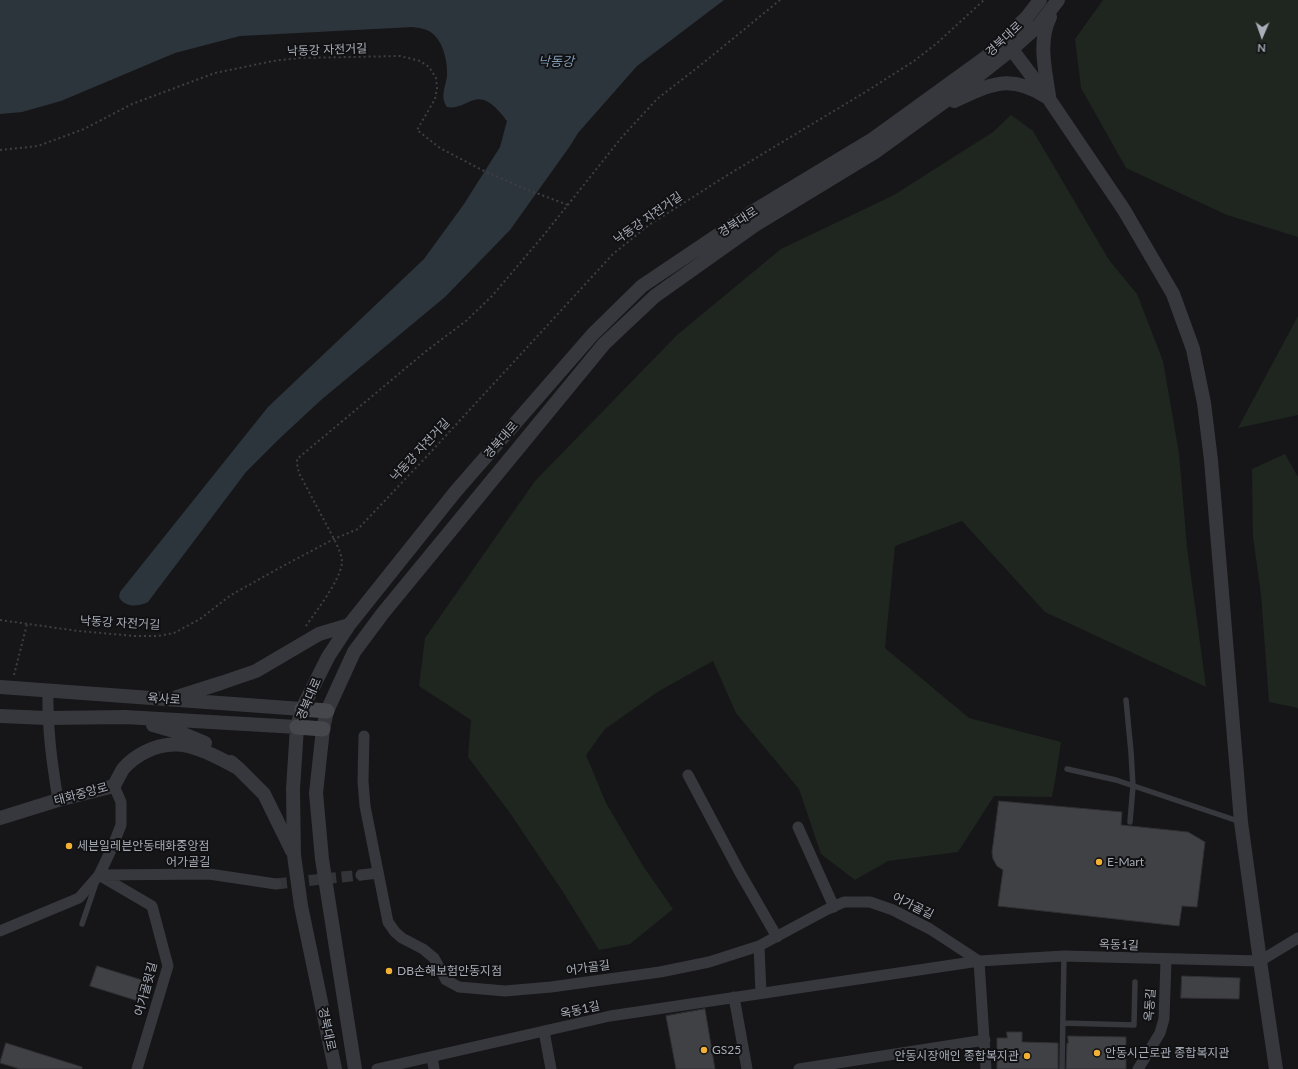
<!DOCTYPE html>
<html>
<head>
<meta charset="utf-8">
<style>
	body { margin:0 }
	#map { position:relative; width:1298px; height:1069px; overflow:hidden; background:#161618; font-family:Lato,sans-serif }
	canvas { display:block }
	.north { position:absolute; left:1242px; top:16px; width:40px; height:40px; -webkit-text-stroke:3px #111113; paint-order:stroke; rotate:182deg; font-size:11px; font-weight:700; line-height:16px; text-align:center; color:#a8adb8 }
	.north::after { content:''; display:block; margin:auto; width:14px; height:18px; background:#a8adb8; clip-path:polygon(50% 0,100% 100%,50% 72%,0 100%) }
</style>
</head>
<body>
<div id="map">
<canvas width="1298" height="1069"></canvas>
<div class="north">N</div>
</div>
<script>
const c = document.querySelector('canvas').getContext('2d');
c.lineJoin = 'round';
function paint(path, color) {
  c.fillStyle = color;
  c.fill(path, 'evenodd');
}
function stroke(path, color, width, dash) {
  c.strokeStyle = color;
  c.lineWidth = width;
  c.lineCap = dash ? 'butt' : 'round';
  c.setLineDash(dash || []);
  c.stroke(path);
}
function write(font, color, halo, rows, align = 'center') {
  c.font = font + ' Lato,"Noto Sans KR",sans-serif';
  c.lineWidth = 4;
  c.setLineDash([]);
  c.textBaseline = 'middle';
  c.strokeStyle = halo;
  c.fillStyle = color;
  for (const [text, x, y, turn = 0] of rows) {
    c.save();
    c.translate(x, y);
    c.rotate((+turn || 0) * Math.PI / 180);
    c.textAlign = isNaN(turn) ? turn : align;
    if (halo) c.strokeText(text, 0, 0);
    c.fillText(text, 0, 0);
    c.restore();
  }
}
paint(new Path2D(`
	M1103,0H1298V237L1227,215L1126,168L1081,88L1075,39Z
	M1011,115L1033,131L1109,260L1137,294L1163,361L1179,453L1187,547L1206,687L1045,612L962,521L895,546L885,648L969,718L1061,742L1057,769L1052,797L994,796L958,852L888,861L855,880L821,854L799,789L736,713L713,661L659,691L605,729L586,755L606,803L643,866L673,909L630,944L599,950L563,892L510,813L468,757L471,720L419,686L425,638L535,481L677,335L781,249L894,195L993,132Z
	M1298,316V415L1238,428Z
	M1285,454L1298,477V708L1269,702L1261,594L1253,537L1252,469Z`), '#1e261f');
paint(new Path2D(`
	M0,0H724L637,66L578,133L570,146L510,230L445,297L321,400L278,440L246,472L148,602C138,607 125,608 119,597L120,592L268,407L424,259L464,204L500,147L507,121C499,111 488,96 474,100C464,103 458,109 447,107C440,98 445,87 447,77C448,64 444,43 433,34C428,29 419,28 413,27L240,36L175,53L61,101L22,112L0,114Z`), '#2c353c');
const building = new Path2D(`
	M999,801L1122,812L1121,825L1188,832L1205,842L1197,907L1182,906L1179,926L998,906L1003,870L997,866L993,859L992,853Z
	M97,966L145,981L138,1001L90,986Z
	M1182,976L1240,978L1239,999L1181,998Z
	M705,1009L715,1069H676L666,1016Z
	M1007,1032H1022V1042L1058,1043V1069H997V1038H1007Z
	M1068,1036L1126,1037V1069H1066L1067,1043H1068Z
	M6,1043L82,1067V1069H20L0,1063Z`);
paint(building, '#404145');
stroke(building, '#303034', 1);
stroke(new Path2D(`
	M276,884L361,875`), '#333438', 11, [11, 5.5]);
stroke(new Path2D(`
	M0,150L38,146L84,129L132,104L215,73L273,61L299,58L400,56L420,61L429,67L436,78L437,88L435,99L417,130L440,148L482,170L523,188L568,205
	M0,620L78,631L135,636H158L174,633L200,619L231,595L283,566L334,539L358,529L429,454L613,254L649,225L726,176L867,91L914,61L936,44L984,0
	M306,626C316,611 340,581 342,563C342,555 338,547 334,539L299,473L297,464V459L425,352L466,321L492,296L543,236L622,137L657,99L702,64L780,0
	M14,675L27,624`), '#3d3f44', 2, [2, 3]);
stroke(new Path2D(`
	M1126,700L1131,752L1133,786L1130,822
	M1067,769L1116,780L1241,822
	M82,924L96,883
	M1063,1023L1134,1025L1135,982
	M1062,1069L1064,956`), '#37383d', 5.5);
stroke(new Path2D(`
	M48,690C47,728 52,763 58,800
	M364,736L363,781L365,806L388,922L395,932L402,938L423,949L434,958L446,980L459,987L505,991L551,987L660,972L709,962L759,946L826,910L844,902H870L893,910L930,929L979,961
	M688,775L739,871L777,937
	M798,827L834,907
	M99,875L152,906L168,966L137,1069
	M100,875L209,874L276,884
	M361,875L378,873
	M0,931L79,898L99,875L112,848L121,825V802L114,786
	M759,946L761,993
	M979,961L986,1069
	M734,997L747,1069
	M544,1031L551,1069
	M432,1057L434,1069
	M377,1069L610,1016L979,961L1064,956L1260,961L1298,938
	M799,1069L985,1040
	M1138,1069L1160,1033L1164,1019L1166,960`), '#37383d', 11);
stroke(new Path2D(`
	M1007,43L1049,99L1124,210L1173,294L1193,349L1204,403L1211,460L1241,822L1260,961L1276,1069
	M1049,96C1045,69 1038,42 1050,17
	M954,101C990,85 1008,73 1045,96
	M0,687L302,709
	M177,697L221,683L256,671L319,634L349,625
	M0,716L47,718L125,717L297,727
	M153,725L181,733L205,743
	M231,762L238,768L264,794L292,851
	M0,818L58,800L114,786C117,780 120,774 123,769C129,762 137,756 145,752C180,734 207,752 238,768
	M335,1069L301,906L294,855L293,789L297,727L302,709L328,657L349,625L456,491L593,334L642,286L752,212L873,139L985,58L1027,17L1040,0
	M355,1069L322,859L316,793L323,729L327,711L354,652L383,613L604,344L655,296L755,225L875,152L959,91L1012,49L1039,25L1058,0`), '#37383d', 14);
stroke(new Path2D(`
	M302,709L327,711
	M297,727L323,729`), '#45474d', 15);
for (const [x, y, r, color] of [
	[69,846,4,"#f2b134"],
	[1099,862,4,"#f2b134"],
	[389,971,4,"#f2b134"],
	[704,1050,4,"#f2b134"],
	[1097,1053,4,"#f2b134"],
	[1027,1056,4,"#f2b134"]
]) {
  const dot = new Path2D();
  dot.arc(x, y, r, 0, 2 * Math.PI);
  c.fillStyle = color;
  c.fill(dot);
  stroke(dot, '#111113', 1.5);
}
write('12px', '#a8adb8', '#111113', [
	["경북대로",1004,39,-43],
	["낙동강 자전거길",327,50,-2],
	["낙동강 자전거길",648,218,-35],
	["경북대로",738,222,-33],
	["경북대로",501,440,-49],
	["낙동강 자전거길",420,450,-47],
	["낙동강 자전거길",120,623,3],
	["육사로",164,699,4],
	["경북대로",309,699,-67],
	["태화중앙로",81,794,-15],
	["어가골길",188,862],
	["어가골길",913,906,26],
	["옥동1길",1119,945,2],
	["어가골길",588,968,-8],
	["어가골윗길",146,989,-75],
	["옥동길",1150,1005,-86],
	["옥동1길",580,1010,-13],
	["경북대로",327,1029,78]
]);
write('12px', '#a8adb8', '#111113', [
	["세븐일레븐안동태화중앙점",77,846],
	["E-Mart",1107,862],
	["DB손해보험안동지점",397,971],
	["GS25",712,1050],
	["안동시근로관 종합복지관",1105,1053],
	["안동시장애인 종합복지관",1019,1056,"right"]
], 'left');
write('italic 13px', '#7f9bb3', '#111113', [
	["낙동강",556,62]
]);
</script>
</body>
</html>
